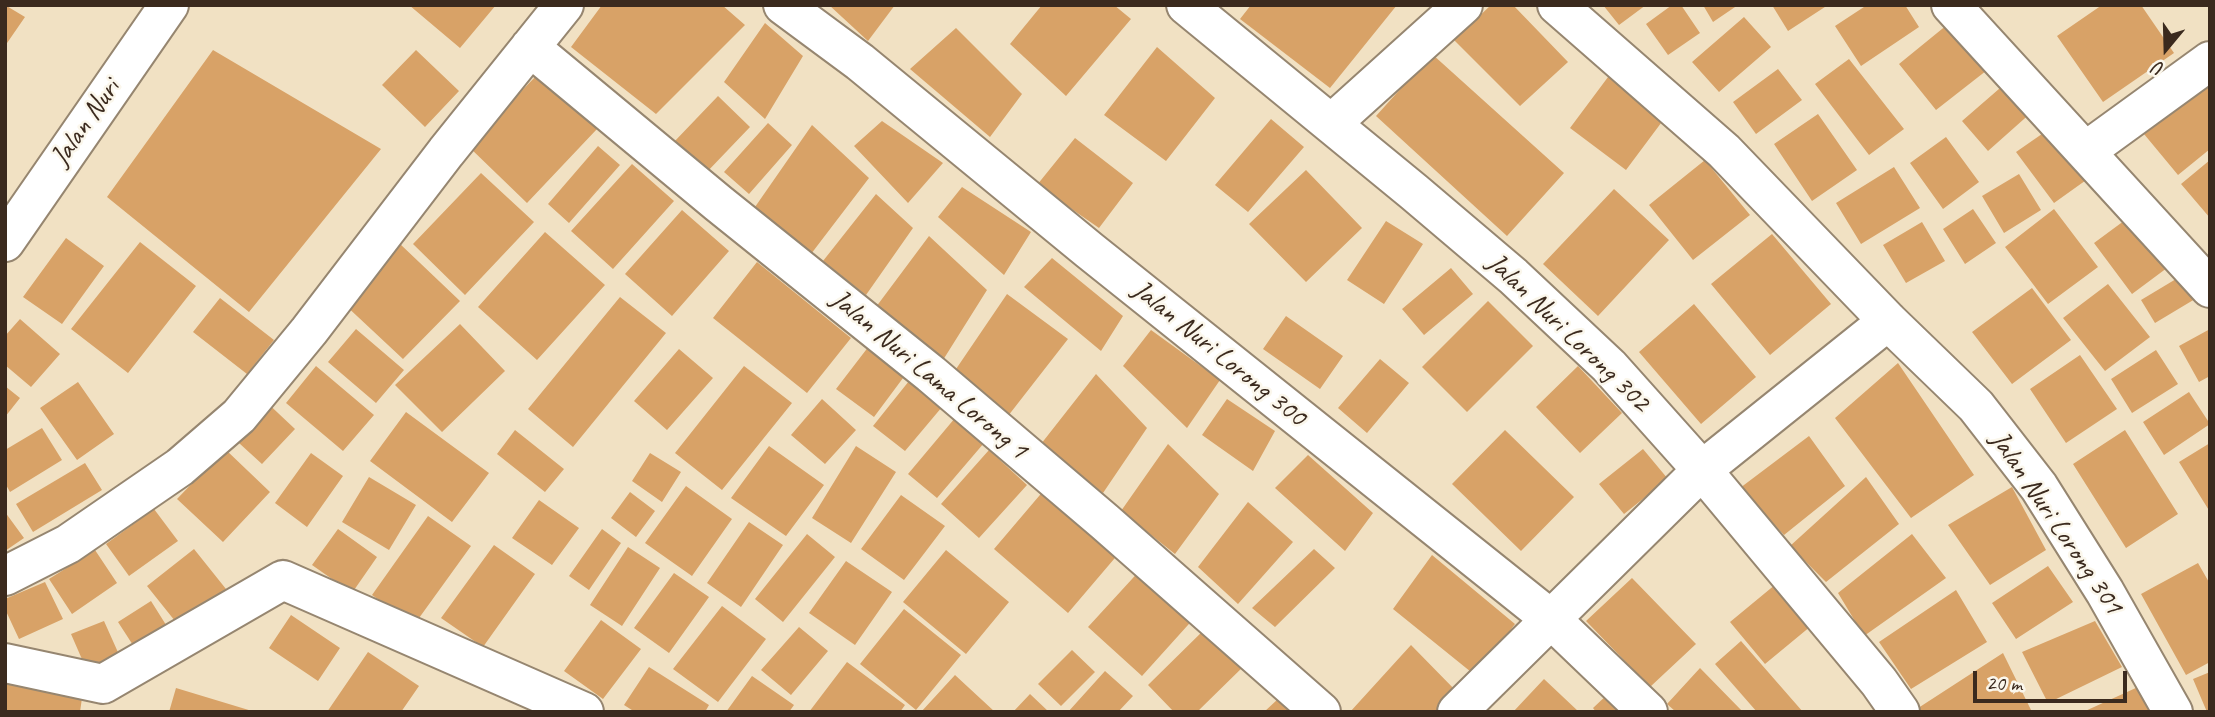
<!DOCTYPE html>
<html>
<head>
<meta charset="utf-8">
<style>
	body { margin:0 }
	#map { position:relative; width:2215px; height:717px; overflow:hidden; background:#f1e1c3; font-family:Caveat,sans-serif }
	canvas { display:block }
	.frame { position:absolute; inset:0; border:7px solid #3b2a1e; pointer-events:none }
	.north { position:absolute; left:2131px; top:14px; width:70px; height:70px; -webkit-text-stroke:5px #fbf7ec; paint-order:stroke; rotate:199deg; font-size:19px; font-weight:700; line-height:28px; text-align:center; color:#3b2a1e }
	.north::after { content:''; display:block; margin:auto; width:24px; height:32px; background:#3b2a1e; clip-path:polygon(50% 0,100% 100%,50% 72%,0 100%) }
	.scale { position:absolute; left:1973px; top:671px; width:154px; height:32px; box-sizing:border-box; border:4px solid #3b2a1e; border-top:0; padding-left:9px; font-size:21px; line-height:24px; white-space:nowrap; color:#3b2a1e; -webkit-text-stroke:5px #fbf7ec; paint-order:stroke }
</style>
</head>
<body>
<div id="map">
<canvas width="2215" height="717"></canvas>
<div class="frame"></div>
<div class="north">U</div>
<div class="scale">20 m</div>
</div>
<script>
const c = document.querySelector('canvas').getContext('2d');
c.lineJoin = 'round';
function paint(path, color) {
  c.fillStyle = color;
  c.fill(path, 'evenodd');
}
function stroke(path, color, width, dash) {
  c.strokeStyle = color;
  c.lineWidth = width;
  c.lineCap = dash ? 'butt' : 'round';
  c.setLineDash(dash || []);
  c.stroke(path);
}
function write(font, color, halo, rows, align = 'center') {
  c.font = font + ' Caveat,sans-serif';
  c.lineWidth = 5;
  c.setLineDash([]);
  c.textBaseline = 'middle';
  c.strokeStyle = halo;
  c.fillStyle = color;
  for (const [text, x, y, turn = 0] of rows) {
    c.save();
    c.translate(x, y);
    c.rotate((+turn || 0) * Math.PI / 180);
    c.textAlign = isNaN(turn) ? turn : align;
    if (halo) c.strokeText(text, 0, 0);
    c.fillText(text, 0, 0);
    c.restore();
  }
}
paint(new Path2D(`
	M5,5L25,17L5,46Z
	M409,5H496L460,48Z
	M602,5H722L745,25L656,114L571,47Z
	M829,5H895L868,41Z
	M1042,5H1114L1131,19L1066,96L1010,44Z
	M1251,5H1397L1330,88L1240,19Z
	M1491,5H1513L1568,62L1520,106L1454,40Z
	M1603,5H1646L1619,25Z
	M1672,5H1681L1700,33L1668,55L1646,24Z
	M1703,5H1738L1713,22Z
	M1772,5H1828L1788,31Z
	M1867,5H1905L1919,27L1861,66L1835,26Z
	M2102,5H2141L2174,53L2103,102L2057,36Z
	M1744,17L1771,47L1719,92L1692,62Z
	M1953,20L1991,67L1936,110L1899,64Z
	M765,23L803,56L765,119L724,82Z
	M956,28L1022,94L990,137L910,69Z
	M1157,47L1215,98L1166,161L1104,115Z
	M213,50L381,149L249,312L107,197Z
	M416,50L459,91L425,127L382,85Z
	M1432,54L1564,173L1507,236L1376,116Z
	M1849,59L1904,129L1869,155L1815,84Z
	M1614,69L1670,111L1626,170L1570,128Z
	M1778,69L1802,100L1756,134L1733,102Z
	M2210,71V149L2178,175L2139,128Z
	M539,73L597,129L527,203L468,146Z
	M2007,82L2033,111L1988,151L1962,121Z
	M718,96L750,127L705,174L673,143Z
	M1818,114L1857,170L1812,201L1774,144Z
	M1271,119L1304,147L1248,212L1215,185Z
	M882,121L943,163L908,203L854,146Z
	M768,123L792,145L749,194L724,172Z
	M812,125L869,178L811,254L755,207Z
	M2052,127L2089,178L2054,203L2016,152Z
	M1946,137L1979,182L1943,209L1910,163Z
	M1075,138L1133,183L1099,228L1037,185Z
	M598,146L620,165L569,223L548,204Z
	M1705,160L1750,215L1693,260L1649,205Z
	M2210,160V218L2181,184Z
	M632,164L674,201L613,269L571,231Z
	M1894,167L1920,208L1861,244L1836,203Z
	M1306,170L1362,228L1306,282L1249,224Z
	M481,173L534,222L465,295L413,244Z
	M2019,174L2041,210L2004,233L1982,196Z
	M962,187L1031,232L1004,275L938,217Z
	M1614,189L1669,240L1598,316L1543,264Z
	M876,194L913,228L866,295L823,261Z
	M1973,209L1996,243L1965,264L1943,229Z
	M2054,209L2098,267L2048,304L2005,247Z
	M682,210L729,251L672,316L625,274Z
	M2136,212L2175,262L2132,294L2094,243Z
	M1386,221L1423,244L1384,304L1347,280Z
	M1922,222L1945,261L1906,283L1883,245Z
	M545,232L605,285L537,360L478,307Z
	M1772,234L1831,304L1770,355L1711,284Z
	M929,236L987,290L943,360L876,307Z
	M66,238L104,266L62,324L23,297Z
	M140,242L196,286L128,373L71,329Z
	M399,243L460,301L403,359L342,302Z
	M1052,258L1123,316L1101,351L1024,287Z
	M757,262L851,338L807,393L713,318Z
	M1451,268L1473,294L1424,335L1402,309Z
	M2181,276L2195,299L2155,323L2141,300Z
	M2108,284L2150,337L2105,371L2063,318Z
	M2032,288L2071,340L2012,384L1972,332Z
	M1007,294L1068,339L1008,416L954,372Z
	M620,297L666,333L573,447L528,409Z
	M220,298L274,340L247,374L193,332Z
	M1488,301L1533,346L1467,412L1422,367Z
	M1694,304L1756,377L1701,424L1639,352Z
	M1286,316L1343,356L1320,389L1263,349Z
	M20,319L60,354L31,387L5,365V336Z
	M460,324L505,371L442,432L395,385Z
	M356,329L404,370L376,403L328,362Z
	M2210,329V376L2199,382L2179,346Z
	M1151,330L1220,380L1187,428L1123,366Z
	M869,346L906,374L874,417L836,389Z
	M679,349L713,378L667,430L634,401Z
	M2156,350L2178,384L2132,413L2111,379Z
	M2080,355L2117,409L2066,443L2030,389Z
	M1380,359L1409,383L1367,433L1338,408Z
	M1898,363L1974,475L1911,518L1835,418Z
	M316,366L374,415L343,451L286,403Z
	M744,366L792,403L722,490L675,453Z
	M1578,366L1622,413L1580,453L1536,407Z
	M1096,374L1147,428L1103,493L1041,444Z
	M909,381L942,407L905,451L873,426Z
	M78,382L114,434L77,460L40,408Z
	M5,386L20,398L5,417Z
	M2189,392L2210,424L2164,455L2143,422Z
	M261,397L295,429L262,464L228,433Z
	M822,399L856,430L825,464L791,435Z
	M1227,399L1275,431L1253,471L1202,435Z
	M406,412L489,473L452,522L370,461Z
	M955,418L984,443L937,498L908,474Z
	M42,428L62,460L10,492L5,483V450Z
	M515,430L564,469L545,492L497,454Z
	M1505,430L1574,497L1521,551L1452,484Z
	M2125,430L2178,514L2126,548L2073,464Z
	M1809,436L1845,486L1784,535L1740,488Z
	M2210,443V512L2179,462Z
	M1168,444L1219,494L1175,554L1121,511Z
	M769,446L824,485L786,536L731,498Z
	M856,446L896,472L851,543L812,518Z
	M225,449L270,492L223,542L177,499Z
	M1643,449L1668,479L1624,514L1599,484Z
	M989,450L1027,485L979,538L941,504Z
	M311,453L343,476L307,527L275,503Z
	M650,453L681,472L662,502L632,481Z
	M1308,455L1373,513L1345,551L1275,488Z
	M85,463L102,490L33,532L16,504Z
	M369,477L416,505L389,550L342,522Z
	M1866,477L1899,524L1826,582L1790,546Z
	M686,486L732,519L692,576L645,543Z
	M2012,487L2046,550L1990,585L1948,525Z
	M1045,489L1120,552L1068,613L994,549Z
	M630,492L655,511L636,537L611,518Z
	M901,495L945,526L904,580L861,549Z
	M539,500L579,528L552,565L512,538Z
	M1248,502L1293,542L1238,604L1198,567Z
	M154,509L178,541L129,576L106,544Z
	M5,512L24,538L5,551Z
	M428,516L471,546L414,625L372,595Z
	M749,522L783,545L741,607L707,583Z
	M338,529L377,557L352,593L312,565Z
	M602,529L621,543L589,590L569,576Z
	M807,534L835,557L783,622L755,599Z
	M1912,534L1946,578L1864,636L1838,593Z
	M494,545L535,574L483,647L441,618Z
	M628,547L660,568L622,626L590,605Z
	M194,549L226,589L179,626L147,586Z
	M1314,549L1335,568L1275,627L1252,608Z
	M95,550L117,583L72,614L49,579Z
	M946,550L1009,602L966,654L903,602Z
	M1432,555L1515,624L1476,676L1393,609Z
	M846,561L892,592L855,645L809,613Z
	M2198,563L2210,584V662L2186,675L2141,594Z
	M2048,566L2073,602L2016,639L1992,603Z
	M1143,567L1197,615L1142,676L1088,627Z
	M674,573L709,597L669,653L634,628Z
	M1632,578L1696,644L1650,687L1586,621Z
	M45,582L63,619L19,639L5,609V599Z
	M1776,584L1811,626L1765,664L1730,622Z
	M1956,590L1987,642L1911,689L1879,642Z
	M151,601L173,636L140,656L118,622Z
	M722,606L766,639L718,702L673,669Z
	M904,609L961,655L916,710L860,664Z
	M291,615L340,648L318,681L269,648Z
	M601,620L641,649L603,699L564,671Z
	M104,621L121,659L88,673L71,634Z
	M2095,621L2122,667L2048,703L2022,652Z
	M1209,625L1247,663L1197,712H1174L1148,685Z
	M799,627L828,651L791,695L761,670Z
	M1741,641L1803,712H1757L1715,664Z
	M1411,645L1459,694L1440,712H1350Z
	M1072,650L1095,672L1061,706L1038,684Z
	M368,652L419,686L401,712H327Z
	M2003,653L2032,712H1912Z
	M847,662L905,705L900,712H809Z
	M649,667L709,705L705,712H635L624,705Z
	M1700,668L1743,712H1676L1667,704Z
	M1105,671L1133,696L1118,712H1068Z
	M2210,672V711L2207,712L2193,679Z
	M955,675L995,712H921Z
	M752,676L794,705L789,712H726Z
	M1544,679L1579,712H1513Z
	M5,682L82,698L80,712H5Z
	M2138,687L2150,712H2083Z
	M176,688L252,711V712H169Z
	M1609,693L1627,712H1596L1593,708Z
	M1030,694L1049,712H1013Z
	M1278,699L1290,712H1264Z`), '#d8a267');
const minor = new Path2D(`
	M783,5L860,62L1089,250L1552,620L1648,712
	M1186,5L1414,192L1513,276L1609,366L1702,470L1879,682L1900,712
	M1557,5L1724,151L1888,321L1976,406L2039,487L2105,592L2173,712
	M1951,5L2210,288
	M530,47L718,203L931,374L1105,522L1321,712
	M1332,123L1463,5
	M2086,151L2210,61
	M5,242L169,5
	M5,576L68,544L180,467L239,416L309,331L446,152L564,5
	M5,663L103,684L283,580L584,712
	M1457,712L1702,470L1888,321`);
stroke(minor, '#968670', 42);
stroke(minor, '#fff', 38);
write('28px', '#3b2a1e', '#fbf7ec', [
	["Jalan Nuri",86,123,-55],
	["Jalan Nuri Lorong 302",1568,333,44],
	["Jalan Nuri Lorong 300",1219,354,39],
	["Jalan Nuri Lama Lorong 1",929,375,40],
	["Jalan Nuri Lorong 301",2056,523,56]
]);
</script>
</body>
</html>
